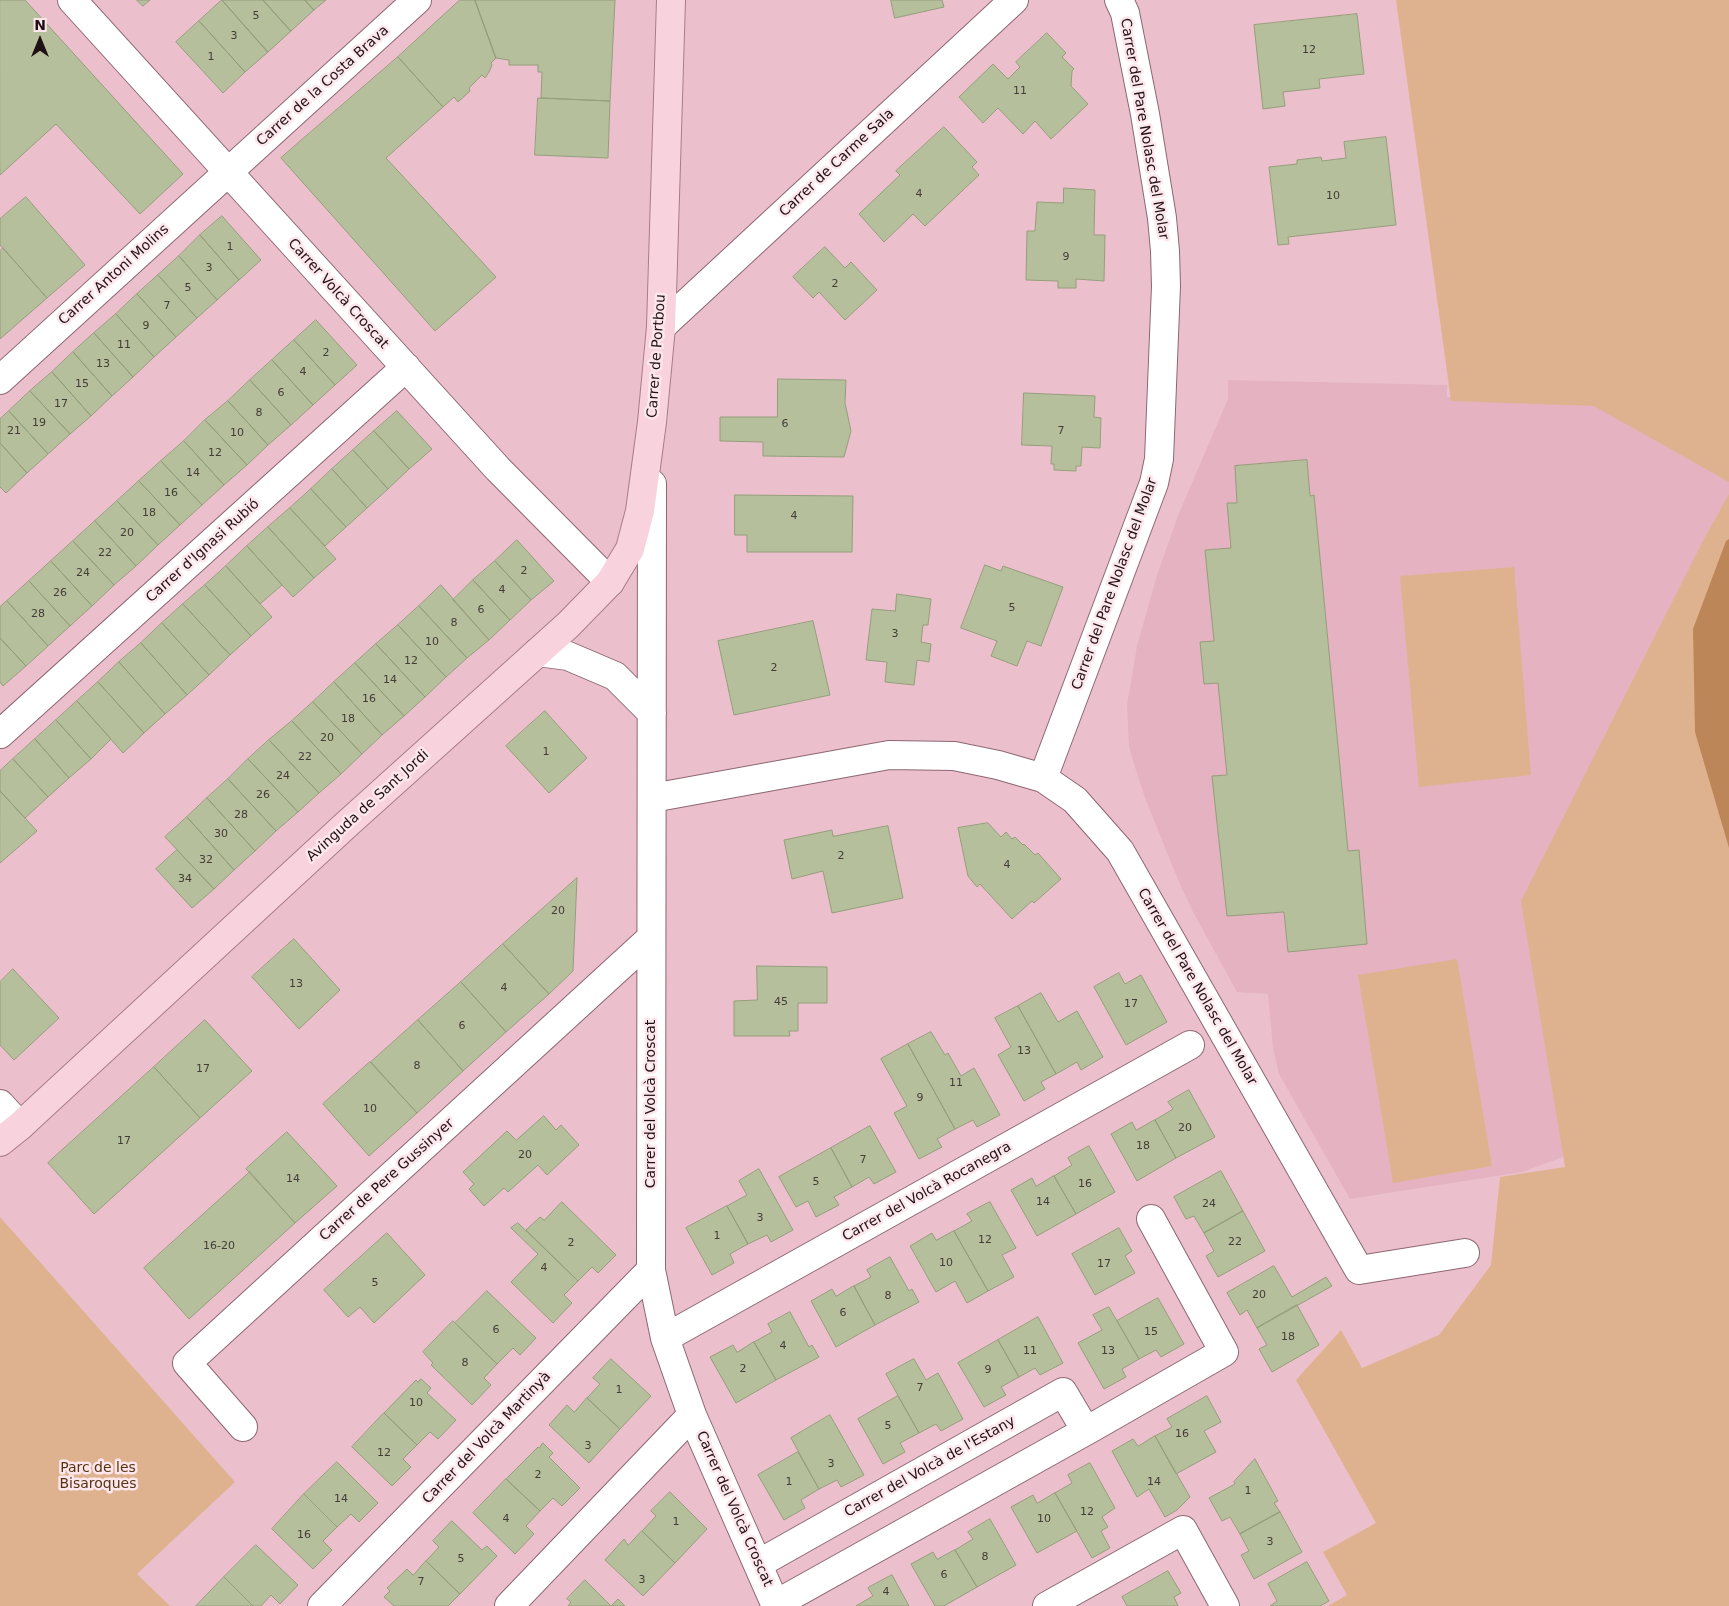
<!DOCTYPE html>
<html>
<head>
<meta charset="utf-8">
<style>
	body { margin:0 }
	#map { position:relative; width:1729px; height:1606px; overflow:hidden; background:#ebc0cc; font-family:"DejaVu Sans",sans-serif }
	canvas { display:block }
	.north { position:absolute; left:15px; top:15px; width:50px; height:50px; -webkit-text-stroke:4px #fde7ed; paint-order:stroke; rotate:0deg; font-size:14px; font-weight:700; line-height:20px; text-align:center; color:#1f1115 }
	.north::after { content:''; display:block; margin:auto; width:18px; height:22px; background:#1f1115; clip-path:polygon(50% 0,100% 100%,50% 72%,0 100%) }
</style>
</head>
<body>
<div id="map">
<canvas width="1729" height="1606"></canvas>
<div class="north">N</div>
</div>
<script>
const c = document.querySelector('canvas').getContext('2d');
c.lineJoin = 'round';
function paint(path, color) {
  c.fillStyle = color;
  c.fill(path, 'evenodd');
}
function stroke(path, color, width, dash) {
  c.strokeStyle = color;
  c.lineWidth = width;
  c.lineCap = dash ? 'butt' : 'round';
  c.setLineDash(dash || []);
  c.stroke(path);
}
function write(font, color, halo, rows, align = 'center') {
  c.font = font + ' "DejaVu Sans",sans-serif';
  c.lineWidth = 5;
  c.setLineDash([]);
  c.textBaseline = 'middle';
  c.strokeStyle = halo;
  c.fillStyle = color;
  for (const [text, x, y, turn = 0] of rows) {
    c.save();
    c.translate(x, y);
    c.rotate((+turn || 0) * Math.PI / 180);
    c.textAlign = isNaN(turn) ? turn : align;
    if (halo) c.strokeText(text, 0, 0);
    c.fillText(text, 0, 0);
    c.restore();
  }
}
paint(new Path2D(`
	M1228,380L1447,385V397L1592,401L1729,458V502L1559,1083L1563,1157L1522,1172L1350,1199L1279,1074L1273,1048L1268,994L1237,992L1193,912L1179,882L1145,798L1133,761L1129,746L1127,705L1137,646L1157,575L1179,513L1228,399Z`), '#e4b2c0');
paint(new Path2D(`
	M1396,0H1729V482L1594,406L1451,401Z
	M1729,494V1606H1328L1347,1595L1323,1552L1376,1523L1296,1380L1341,1330L1362,1368L1439,1335L1491,1265L1500,1177L1565,1167L1521,901L1704,539Z
	M1514,567L1531,775L1419,787L1400,576Z
	M1457,959L1492,1166L1393,1183L1358,975Z
	M0,1217L235,1482L137,1574L170,1606H0Z`), '#dfb28f');
paint(new Path2D(`
	M1729,539V848L1695,732L1693,629L1726,541Z`), '#bd8658');
const building = new Path2D(`
	M0,0H25L183,174L140,214L56,124L0,175Z
	M137,0H150L143,6Z
	M222,0L268,52L245,72L199,21Z
	M222,0H263L291,31L268,52Z
	M263,0H305L314,10L291,31Z
	M305,0H326L314,10Z
	M460,0H475L496,58L491,63L492,65L489,72L485,78L482,75L469,88L470,91L458,102L454,97L443,107L398,57Z
	M475,0H615L610,101L541,98L542,72H538V65H509V60L496,58Z
	M891,0H942L944,7L895,18Z
	M1357,14L1364,74L1319,79L1320,88L1283,92L1285,106L1263,109L1254,25Z
	M199,21L245,72L223,93L176,42Z
	M1047,33L1066,53L1062,57L1074,69L1072,71L1071,86L1088,104L1051,139L1035,121L1023,134L998,108L983,123L959,97L993,64L1008,79L1020,67L1016,62Z
	M398,57L443,107L386,158L496,277L435,331L281,158Z
	M538,98L610,101L608,158L535,155Z
	M944,127L977,162L972,167L979,175L925,226L913,214L884,242L859,214L900,175L896,171Z
	M1386,137L1396,225L1288,237L1289,244L1278,245L1269,167L1297,164V160L1321,157L1322,161L1346,158L1344,142Z
	M1064,188L1095,190L1094,235H1105L1104,281L1076,279V288H1058V281L1026,280L1027,231H1035L1037,202L1063,203Z
	M26,197L85,265L47,298L0,245V219Z
	M222,216L261,260L239,280L200,235Z
	M200,235L239,280L217,300L179,256Z
	M825,247L845,268L851,262L877,290L845,320L819,292L813,298L793,277Z
	M3,248L47,298L0,339V251Z
	M179,256L217,300L197,318L158,275Z
	M158,275L197,318L176,337L137,294Z
	M137,294L176,337L154,357L116,314Z
	M116,314L154,357L133,377L94,333Z
	M316,320L357,365L335,385L294,340Z
	M94,333L133,377L112,396L73,352Z
	M294,340L335,385L313,405L272,360Z
	M73,352L112,396L91,416L52,372Z
	M272,360L313,405L291,425L250,380Z
	M52,372L91,416L70,434L30,391Z
	M778,379L846,380L845,403L851,431L844,457L763,456V442L720,441V417H777Z
	M250,380L291,425L268,445L228,401Z
	M30,391L70,434L48,454L9,411Z
	M1024,393L1095,396L1094,417L1101,418L1100,448L1082,447L1081,466H1076V471L1054,470V464H1051L1052,446L1022,445Z
	M228,401L268,445L247,465L205,420Z
	M9,411L48,454L27,473L0,443V419Z
	M397,411L432,449L409,469L374,431Z
	M205,420L247,465L224,485L184,441Z
	M374,431L409,469L388,489L353,450Z
	M184,441L224,485L202,505L161,461Z
	M0,443L27,473L6,493L0,487Z
	M353,450L388,489L367,508L332,469Z
	M1307,460L1310,496L1314,495L1348,851L1359,850L1367,944L1288,952L1284,912L1227,916L1212,776L1227,775L1218,683L1204,684L1200,642L1214,641L1205,550L1231,548L1227,503H1237L1235,466Z
	M161,461L202,505L180,525L139,481Z
	M332,469L367,508L346,527L311,489Z
	M139,481L180,525L158,545L117,501Z
	M311,489L346,527L325,546L290,508Z
	M735,495L853,496L852,552H747V535H735Z
	M117,501L158,545L136,566L95,521Z
	M290,508L336,559L314,578L268,527Z
	M95,521L136,566L114,585L73,541Z
	M268,527L314,578L293,597L247,546Z
	M517,540L554,581L531,600L495,561Z
	M73,541L114,585L92,606L51,561Z
	M247,546L282,585L260,604L226,566Z
	M51,561L92,606L70,626L29,581Z
	M495,561L531,600L510,620L473,580Z
	M985,565L1001,571L1003,566L1063,587L1041,646L1027,641L1017,666L991,656L997,641L961,628Z
	M226,566L272,617L251,636L205,585Z
	M473,580L510,620L489,640L453,600Z
	M29,581L70,626L48,646L7,601Z
	M205,585L251,636L230,655L183,604Z
	M441,585L489,640L467,658L419,606Z
	M897,594L931,599L928,625H923L921,642L931,644L929,662L917,660L914,685L885,682L887,662L866,660L872,609L895,611Z
	M7,601L48,646L26,666L0,638V607Z
	M183,604L230,655L209,675L162,623Z
	M419,606L467,658L446,677L398,625Z
	M813,621L830,695L734,715L718,641Z
	M162,623L209,675L187,695L141,643Z
	M398,625L446,677L425,697L376,644Z
	M0,638L26,666L3,686L0,682Z
	M141,643L187,695L165,714L119,662Z
	M376,644L425,697L404,716L355,663Z
	M119,662L165,714L144,733L98,682Z
	M355,663L404,716L382,735L334,682Z
	M98,682L144,733L123,753L77,701Z
	M334,682L382,735L362,754L313,702Z
	M77,701L111,739L91,759L56,720Z
	M313,702L362,754L341,774L292,721Z
	M545,711L587,758L549,793L506,746Z
	M56,720L91,759L69,778L35,739Z
	M292,721L341,774L319,793L269,740Z
	M35,739L69,778L48,797L13,759Z
	M269,740L319,793L298,812L248,759Z
	M13,759L48,797L25,818L0,791V771Z
	M248,759L298,812L276,831L228,779Z
	M228,779L276,831L255,851L207,798Z
	M0,791L37,831L0,863Z
	M207,798L255,851L234,870L187,817Z
	M187,817L234,870L214,889L165,837Z
	M988,823L1001,837L1006,832L1012,839L1015,837L1023,845L1024,844L1035,855L1038,853L1061,879L1034,903L1032,901L1012,919L980,884L977,887L968,876L958,828Z
	M888,826L903,898L832,913L823,871L792,879L784,840L832,830L833,836Z
	M177,850L214,889L192,908L156,869Z
	M577,878L573,971L549,994L503,944Z
	M294,939L340,990L299,1029L252,977Z
	M503,944L549,994L506,1032L461,982Z
	M757,966L827,967V1003H798V1031H789L790,1036H734V1001L757,1000Z
	M13,969L59,1018L14,1060L0,1045V982Z
	M1119,973L1125,984L1141,975L1167,1022L1126,1045L1094,987Z
	M461,982L506,1032L463,1071L418,1020Z
	M1041,993L1058,1022L1077,1011L1103,1057L1081,1070L1077,1062L1056,1074L1018,1006Z
	M1018,1006L1056,1074L1041,1082L1045,1089L1024,1101L998,1055L1011,1047L995,1018Z
	M205,1020L252,1071L200,1118L154,1067Z
	M418,1020L463,1071L417,1113L371,1062Z
	M931,1032L945,1055L948,1053L961,1076L974,1068L1000,1115L977,1127L973,1120L955,1129L908,1044Z
	M908,1044L955,1129L937,1139L942,1147L919,1159L894,1113L907,1106L881,1059Z
	M370,1062L417,1113L369,1156L323,1104Z
	M154,1067L200,1118L94,1214L48,1163Z
	M1189,1090L1215,1137L1176,1158L1155,1120L1173,1109L1168,1102Z
	M544,1116L556,1130L561,1125L579,1145L547,1175L538,1165L508,1192L504,1188L484,1206L469,1189L474,1184L463,1172L507,1131L516,1140Z
	M1155,1120L1176,1158L1137,1181L1111,1134L1132,1122L1136,1130Z
	M870,1126L896,1172L874,1184L869,1177L852,1187L831,1148Z
	M287,1132L337,1186L295,1223L246,1169Z
	M1089,1146L1115,1192L1076,1214L1054,1176L1072,1165L1068,1158Z
	M831,1148L852,1187L834,1197L839,1205L816,1217L808,1201L796,1207L779,1177Z
	M759,1169L793,1230L771,1242L767,1235L748,1244L727,1206L747,1195L739,1181Z
	M1221,1171L1243,1211L1204,1233L1194,1216L1186,1219L1174,1197Z
	M250,1172L295,1223L189,1319L144,1268Z
	M1054,1176L1076,1214L1037,1236L1011,1190L1032,1178L1036,1186Z
	M562,1202L616,1255L598,1273L592,1267L578,1281L526,1230L540,1217L544,1220Z
	M990,1202L1016,1248L1002,1255L1014,1277L988,1291L954,1231L972,1221L967,1214Z
	M727,1206L748,1244L730,1254L734,1263L712,1275L686,1228Z
	M1243,1211L1265,1251L1218,1277L1206,1256L1214,1251L1204,1233Z
	M518,1223L578,1281L564,1295L572,1303L553,1323L511,1282L538,1254L511,1228Z
	M1119,1228L1132,1251L1125,1256L1135,1273L1095,1295L1072,1254Z
	M954,1231L988,1291L967,1303L955,1281L936,1292L910,1246L932,1233L936,1240Z
	M387,1233L425,1275L374,1323L360,1307L348,1317L324,1290Z
	M890,1257L909,1291L912,1289L919,1302L875,1325L854,1286L871,1277L867,1270Z
	M1274,1266L1292,1297L1326,1277L1332,1286L1257,1328L1247,1310L1240,1315L1227,1293Z
	M854,1286L875,1325L836,1347L811,1301L832,1289L836,1296Z
	M487,1291L536,1338L520,1355L513,1348L497,1364L455,1323Z
	M1158,1298L1184,1344L1161,1357L1156,1350L1139,1359L1117,1321Z
	M1297,1305L1319,1345L1272,1372L1259,1349L1267,1345L1257,1328Z
	M1109,1307L1139,1359L1122,1369L1126,1377L1104,1389L1078,1343L1102,1330L1093,1315Z
	M790,1312L809,1347L812,1345L819,1357L776,1380L754,1342L772,1332L768,1324Z
	M1038,1317L1063,1363L1040,1375L1035,1368L1019,1377L998,1340Z
	M453,1321L497,1364L484,1378L491,1385L472,1405L431,1365L433,1363L423,1352Z
	M998,1340L1019,1377L1001,1387L1006,1395L984,1407L958,1363Z
	M754,1342L776,1380L736,1403L710,1357L733,1345L737,1352Z
	M611,1359L651,1396L620,1429L587,1398L600,1384L593,1378Z
	M914,1359L926,1380L938,1373L963,1419L941,1431L936,1424L919,1433L886,1374Z
	M421,1379L431,1388L427,1393L456,1420L438,1439L430,1432L417,1445L384,1413L416,1380L418,1382Z
	M898,1396L919,1433L900,1443L905,1452L883,1464L858,1419Z
	M1207,1396L1221,1422L1204,1431L1216,1452L1176,1474L1155,1436L1172,1427L1167,1419Z
	M587,1398L620,1429L589,1463L549,1425L567,1405L574,1412Z
	M384,1413L417,1445L403,1459L411,1467L392,1486L352,1447Z
	M830,1415L864,1475L841,1487L837,1480L819,1489L791,1438Z
	M1155,1436L1190,1497L1177,1510L1165,1517L1149,1489L1137,1497L1112,1451L1133,1439L1138,1446Z
	M543,1443L553,1453L549,1457L580,1488L562,1506L553,1498L540,1511L506,1479L538,1447L539,1448Z
	M798,1452L819,1489L801,1500L805,1508L784,1520L758,1475Z
	M1255,1459L1278,1501L1274,1503L1280,1512L1240,1534L1230,1517L1222,1521L1209,1498L1235,1484L1234,1482Z
	M337,1462L378,1503L359,1522L351,1514L337,1527L304,1494Z
	M1090,1463L1115,1508L1102,1517L1108,1527L1101,1531L1110,1548L1092,1558L1055,1493L1072,1483L1068,1475Z
	M506,1479L540,1511L526,1526L534,1534L515,1554L473,1513Z
	M670,1492L707,1529L675,1563L642,1531L656,1516L651,1511Z
	M1055,1493L1077,1531L1037,1553L1011,1507L1033,1495L1037,1503Z
	M304,1494L337,1527L323,1541L332,1550L313,1569L272,1529Z
	M1280,1512L1302,1552L1254,1579L1241,1555L1249,1551L1240,1534Z
	M990,1519L1016,1565L977,1587L955,1550L973,1539L968,1532Z
	M452,1521L482,1550L487,1546L497,1556L460,1594L426,1561L439,1547L433,1541Z
	M642,1531L675,1563L643,1596L605,1560L624,1539L628,1545Z
	M256,1545L298,1585L280,1604L271,1595L261,1606H253L224,1577Z
	M955,1550L977,1587L944,1606H935L911,1564L933,1552L937,1559Z
	M426,1561L460,1594L448,1606H394L384,1597L390,1591L387,1588L407,1569L413,1575Z
	M1307,1562L1329,1601L1320,1606H1270L1277,1601L1268,1584Z
	M1168,1571L1181,1593L1174,1597L1178,1606H1127L1122,1597Z
	M892,1575L909,1606H856L873,1596L868,1588Z
	M224,1577L253,1606H196Z
	M585,1580L611,1606L618,1599L625,1606H568L571,1602L567,1599Z`);
paint(building, '#b5bf9b');
stroke(building, '#949e7b', 1);
const street = new Path2D(`
	M72,0L498,469L610,582
	M661,327L1014,0
	M0,380L417,0
	M652,484L651,1270L665,1338L692,1415L776,1606
	M538,652L568,656L615,676L652,713
	M0,734L406,367
	M1043,778L1154,483L1159,459L1166,286L1165,251L1162,218L1145,114L1125,13L1119,0
	M652,798L889,755L954,756L998,765L1043,778L1075,800L1120,851L1359,1270L1465,1253
	M0,1104L20,1126
	M665,1338L1190,1045
	M243,1427L187,1363L651,938
	M1086,1431L1224,1352L1151,1219
	M758,1564L1063,1392L1086,1431L776,1604
	M322,1606L651,1270
	M509,1606L692,1415
	M1047,1606L1183,1530L1225,1606`);
const primary = new Path2D(`
	M0,1142L20,1126L347,824L568,625L610,582L630,549L640,511L652,422L661,327L671,0`);
stroke(street, '#8d6772', 30);
stroke(primary, '#a97c89', 30);
stroke(street, '#fff', 28);
stroke(primary, '#f8d3dd', 28);
write('11px', '#443c36', null, [
	["5",256,16],
	["3",234,36],
	["12",1309,50],
	["1",211,57],
	["11",1020,91],
	["4",919,194],
	["10",1333,196],
	["1",230,247],
	["9",1066,257],
	["3",209,268],
	["2",835,284],
	["5",188,288],
	["7",167,306],
	["9",146,326],
	["11",124,345],
	["2",326,353],
	["13",103,364],
	["4",303,372],
	["15",82,384],
	["6",281,393],
	["17",61,404],
	["8",259,413],
	["19",39,423],
	["6",785,424],
	["21",14,431],
	["7",1061,431],
	["10",237,433],
	["12",215,453],
	["14",193,473],
	["16",171,493],
	["18",149,513],
	["4",794,516],
	["20",127,533],
	["22",105,553],
	["2",524,571],
	["24",83,573],
	["4",502,590],
	["26",60,593],
	["5",1012,608],
	["6",481,610],
	["28",38,614],
	["8",454,623],
	["3",895,634],
	["10",432,642],
	["12",411,661],
	["2",774,668],
	["14",390,680],
	["16",369,699],
	["18",348,719],
	["20",327,738],
	["1",546,752],
	["22",305,757],
	["24",283,776],
	["26",263,795],
	["28",241,815],
	["30",221,834],
	["2",841,856],
	["32",206,860],
	["4",1007,865],
	["34",185,879],
	["20",558,911],
	["13",296,984],
	["4",504,988],
	["45",781,1002],
	["17",1131,1004],
	["6",462,1026],
	["13",1024,1051],
	["8",417,1066],
	["17",203,1069],
	["11",956,1083],
	["9",920,1098],
	["10",370,1109],
	["20",1185,1128],
	["17",124,1141],
	["18",1143,1146],
	["20",525,1155],
	["7",863,1160],
	["14",293,1179],
	["5",816,1182],
	["16",1085,1184],
	["14",1043,1202],
	["24",1209,1204],
	["3",760,1218],
	["1",717,1236],
	["12",985,1240],
	["22",1235,1242],
	["2",571,1243],
	["16-20",219,1246],
	["10",946,1263],
	["17",1104,1264],
	["4",544,1268],
	["5",375,1283],
	["20",1259,1295],
	["8",888,1296],
	["6",843,1313],
	["6",496,1330],
	["15",1151,1332],
	["18",1288,1337],
	["4",783,1346],
	["11",1030,1351],
	["13",1108,1351],
	["8",465,1363],
	["2",743,1369],
	["9",988,1370],
	["7",920,1388],
	["1",619,1390],
	["10",416,1403],
	["5",888,1426],
	["16",1182,1434],
	["3",588,1446],
	["12",384,1453],
	["3",831,1464],
	["2",538,1475],
	["1",789,1482],
	["14",1154,1482],
	["1",1248,1491],
	["14",341,1499],
	["12",1087,1512],
	["4",506,1519],
	["10",1044,1519],
	["1",676,1522],
	["16",304,1535],
	["3",1270,1542],
	["8",985,1557],
	["5",461,1559],
	["6",944,1575],
	["3",642,1580],
	["7",421,1582],
	["4",886,1592]
]);
write('14px', '#1f1115', '#fde7ed', [
	["Carrer de la Costa Brava",323,86,-42],
	["Carrer del Pare Nolasc del Molar",1144,129,80],
	["Carrer de Carme Sala",837,163,-43],
	["Carrer Antoni Molins",114,275,-42],
	["Carrer Volcà Croscat",338,294,48],
	["Carrer de Portbou",657,356,-86],
	["Carrer d'Ignasi Rubió",203,551,-42],
	["Carrer del Pare Nolasc del Molar",1115,584,-70],
	["Avinguda de Sant Jordi",368,806,-42],
	["Carrer del Pare Nolasc del Molar",1197,987,60],
	["Carrer del Volcà Croscat",651,1104,-90],
	["Carrer de Pere Gussinyer",387,1180,-42],
	["Carrer del Volcà Rocanegra",927,1192,-29],
	["Carrer del Volcà Martinyà",487,1438,-46],
	["Carrer del Volcà de l'Estany",930,1467,-29],
	["Carrer del Volcà Croscat",734,1509,66]
]);
write('14px', '#58320e', '#fde7ed', [
	["Parc de les",98,1468],
	["Bisaroques",98,1484]
]);
</script>
</body>
</html>
